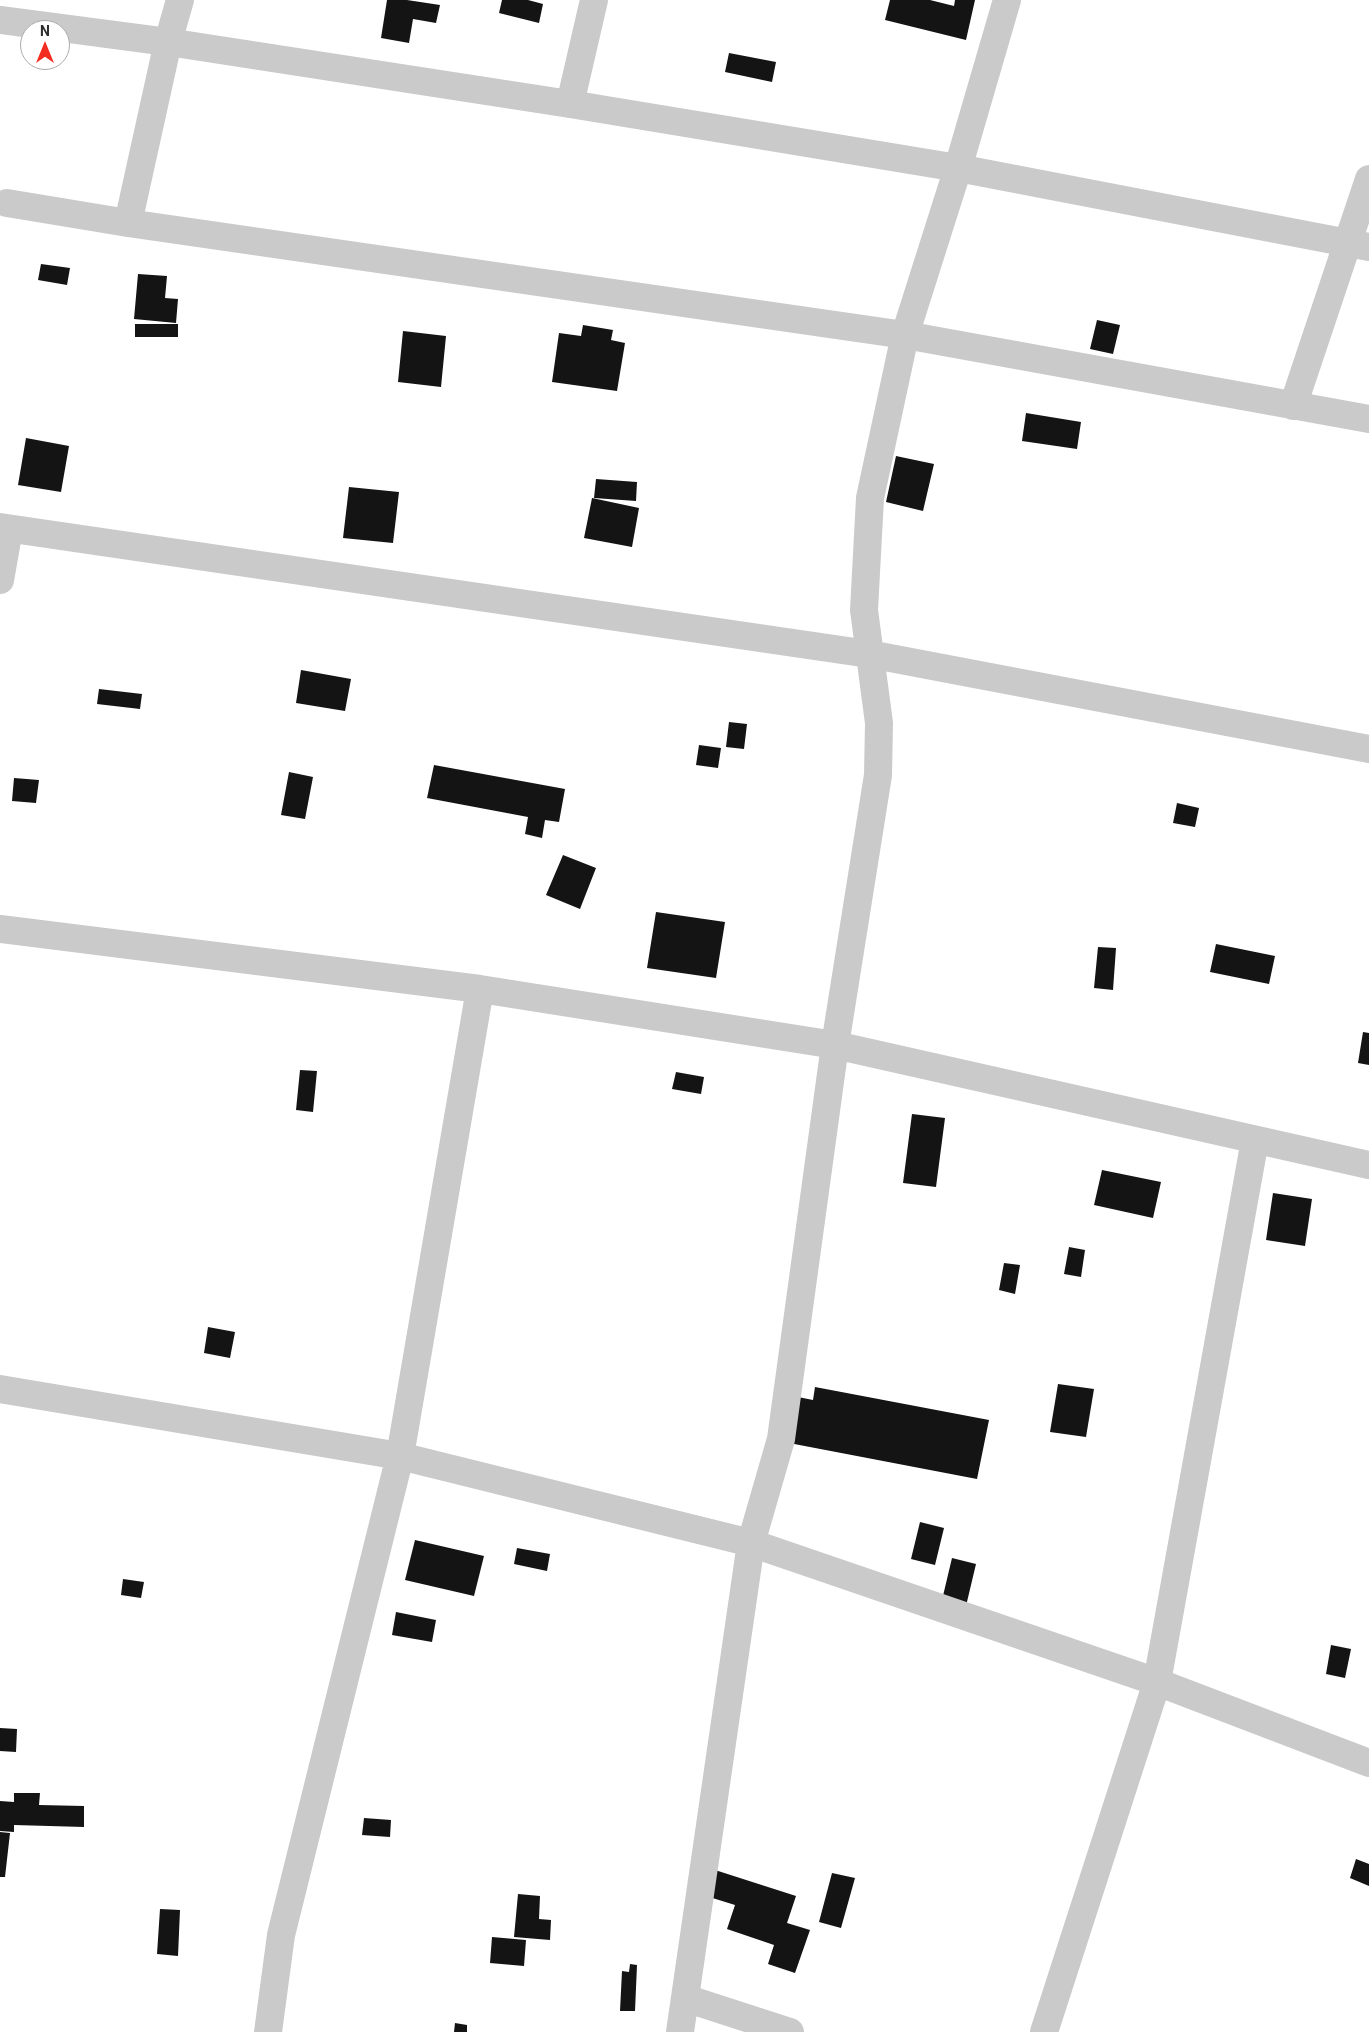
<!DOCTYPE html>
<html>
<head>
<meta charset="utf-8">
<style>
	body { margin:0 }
	#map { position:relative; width:1369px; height:2032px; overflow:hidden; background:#fff; font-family:Roboto,sans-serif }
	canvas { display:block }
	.north { position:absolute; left:20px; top:20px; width:50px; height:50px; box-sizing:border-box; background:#fff; border:1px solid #ababab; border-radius:50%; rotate:0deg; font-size:14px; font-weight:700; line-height:20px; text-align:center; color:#2d2d2d }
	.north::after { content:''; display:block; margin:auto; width:18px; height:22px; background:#f32d20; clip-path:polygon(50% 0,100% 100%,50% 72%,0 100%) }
</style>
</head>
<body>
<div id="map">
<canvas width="1369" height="2032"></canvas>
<div class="north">N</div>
</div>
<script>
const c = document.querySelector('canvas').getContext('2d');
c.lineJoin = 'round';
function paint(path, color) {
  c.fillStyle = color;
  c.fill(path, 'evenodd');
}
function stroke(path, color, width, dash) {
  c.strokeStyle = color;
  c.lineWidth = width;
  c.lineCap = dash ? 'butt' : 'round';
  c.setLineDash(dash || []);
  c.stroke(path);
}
paint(new Path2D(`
	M387,0H407L440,5L436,23L413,19L409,43L381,38Z
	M502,0H528L543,4L539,23L499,13Z
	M890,0H930L954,6L955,0H975L966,40L885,20Z
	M729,53L776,62L772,82L725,72Z
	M41,264L70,268L67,285L38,280Z
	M138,274L167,276L165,298L178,299L176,323L134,319Z
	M1097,320L1120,325L1113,354L1090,349Z
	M135,324H178V337H135Z
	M583,325L613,330L611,340L625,343L617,391L552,382L559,333L581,336Z
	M403,331L446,336L441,387L398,382Z
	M1026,413L1081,422L1077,449L1022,441Z
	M26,438L69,446L61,492L18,485Z
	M896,456L934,464L923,511L886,502Z
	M596,479L637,482L636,501L594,498Z
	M349,487L399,492L393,543L343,538Z
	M592,498L639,508L632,547L584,538Z
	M301,670L351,679L345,711L296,703Z
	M99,689L142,694L140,709L97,704Z
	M729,722L747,724L744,749L726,747Z
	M699,745L721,748L718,768L696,765Z
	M434,765L565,789L559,822L545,820L542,838L525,834L528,817L427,798Z
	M289,772L313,777L305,819L281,815Z
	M14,778L39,780L36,803L12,801Z
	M1177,803L1199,808L1195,827L1173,823Z
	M563,855L596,868L580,909L546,895Z
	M656,912L725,922L716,978L647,968Z
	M1216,944L1275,956L1269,984L1210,972Z
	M1098,947L1116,948L1113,990L1094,988Z
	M1363,1032L1369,1033V1065L1358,1063Z
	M300,1070L317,1071L313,1112L296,1110Z
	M676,1072L704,1077L701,1094L672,1089Z
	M912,1114L945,1118L936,1187L903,1183Z
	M1102,1170L1161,1182L1153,1218L1094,1205Z
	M1273,1193L1312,1199L1305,1246L1266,1240Z
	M1069,1247L1085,1250L1081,1277L1064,1274Z
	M1004,1263L1020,1265L1015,1294L999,1290Z
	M208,1327L235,1332L230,1358L204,1353Z
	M1058,1384L1094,1389L1086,1437L1050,1432Z
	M815,1387L989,1420L977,1479L789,1443L798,1397L813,1400Z
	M920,1522L944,1528L935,1565L911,1559Z
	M415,1540L484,1556L474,1596L405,1580Z
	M517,1548L550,1554L547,1571L514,1564Z
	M952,1558L976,1564L966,1606L942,1600Z
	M123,1579L144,1582L141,1598L121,1595Z
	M396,1612L436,1620L432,1642L392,1635Z
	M1331,1645L1351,1649L1345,1678L1326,1674Z
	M0,1728L17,1729L16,1752L0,1751Z
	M14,1793H40L39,1805L84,1806V1827L14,1825V1832L0,1831V1801L14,1802Z
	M364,1818L391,1820L390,1837L362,1835Z
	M0,1832L10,1833L5,1877H0Z
	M1356,1859L1369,1864V1886L1350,1878Z
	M715,1870L796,1896L787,1923L810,1930L795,1973L768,1964L774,1945L727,1929L735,1905L706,1896Z
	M832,1873L855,1878L841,1928L819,1922Z
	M518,1894L540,1896L539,1919L551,1920L550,1940L514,1937Z
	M160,1909L180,1910L178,1956L157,1954Z
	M492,1937L526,1940L524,1966L490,1963Z
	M630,1964L637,1965L635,2011H620L622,1971L629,1972Z
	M455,2023L467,2025V2032H454Z`), '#141414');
stroke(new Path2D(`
	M0,20L168,42L570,104L958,168L1369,247
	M570,104L594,0
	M7,203L128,223L905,335L1369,419
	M128,223L168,42L180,0
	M1293,406L1369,179
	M0,527L869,654L1369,749
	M0,580L9,529
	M0,929L480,989L835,1045L1369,1165
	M0,1389L400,1456L751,1543L1157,1682L1369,1763
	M685,1998L790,2032
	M268,2032L281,1935L400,1456L480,989
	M680,2032L751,1543L781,1439L835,1045L878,775L879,723L864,610L870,498L905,335L958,168L1007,0
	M1044,2032L1157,1682L1255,1140`), '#cacaca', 28);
</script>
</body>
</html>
